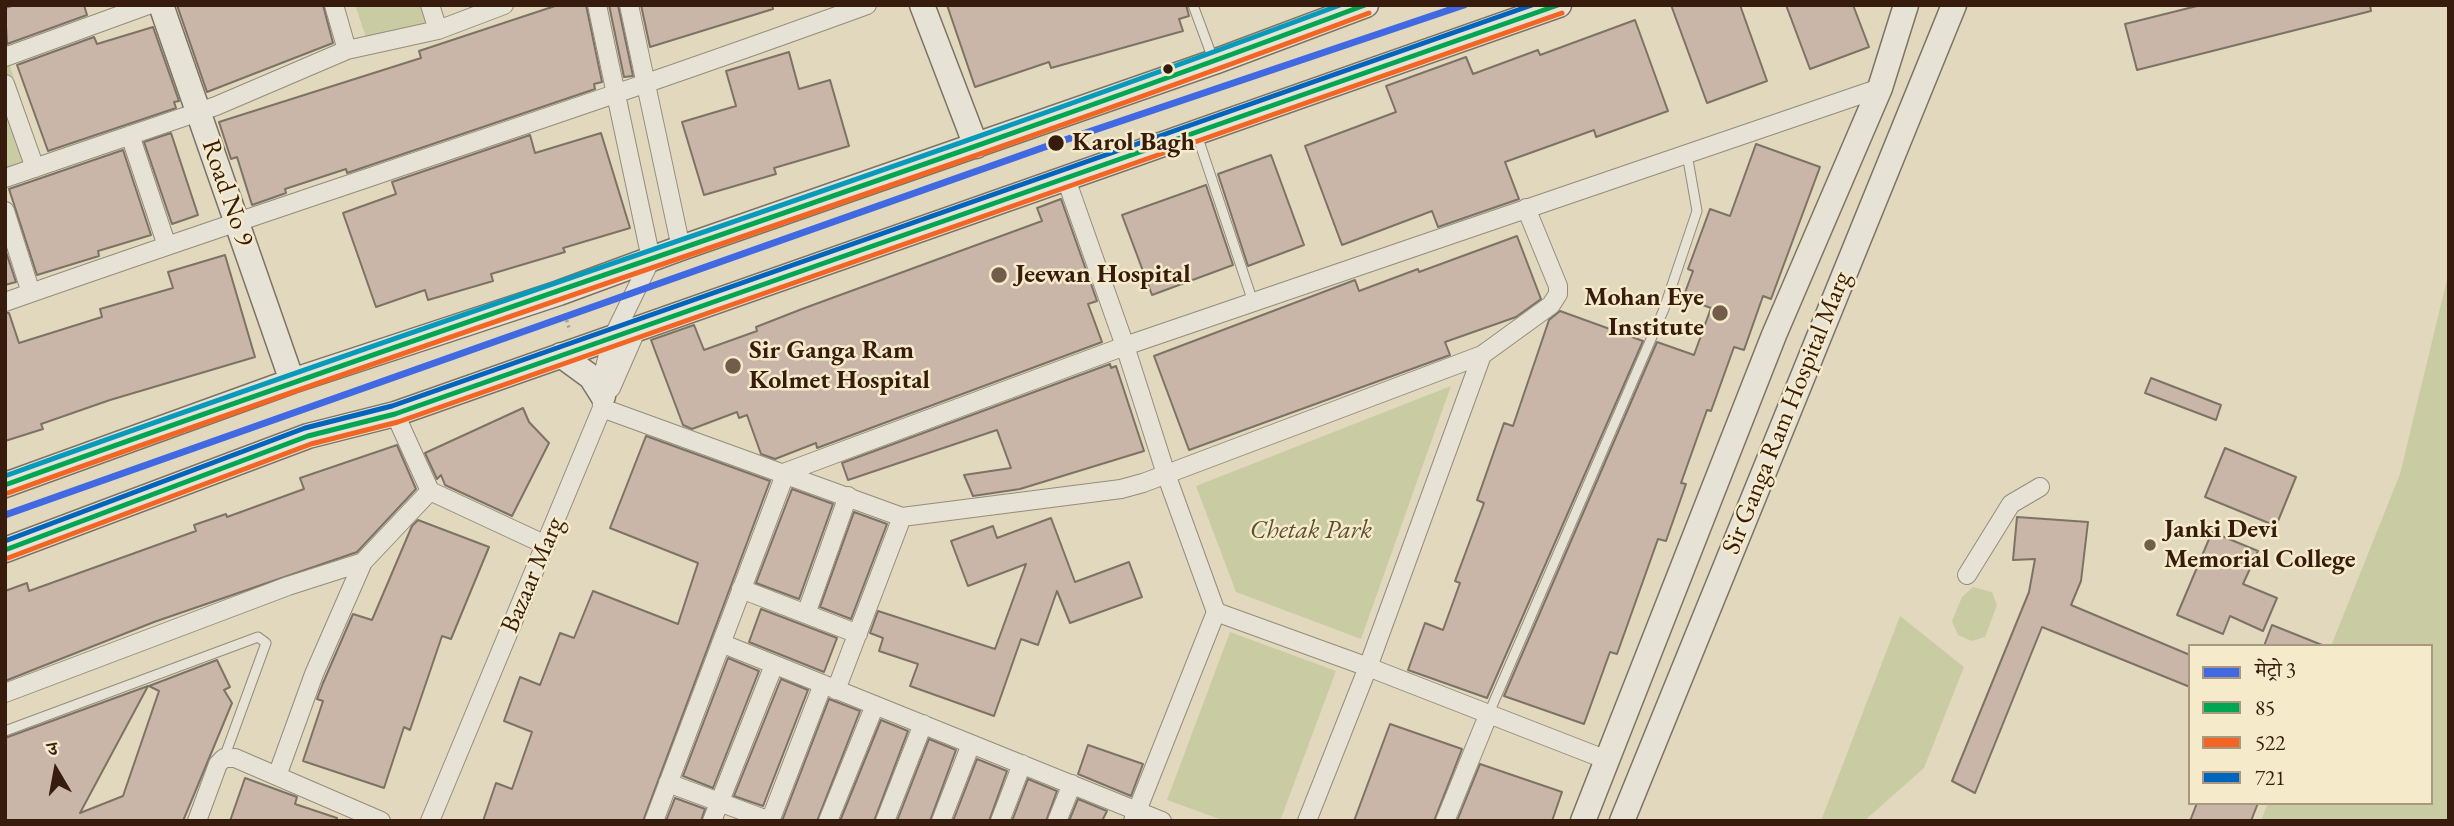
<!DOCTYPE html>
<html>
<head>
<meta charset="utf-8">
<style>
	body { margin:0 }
	#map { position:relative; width:2454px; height:826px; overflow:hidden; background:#e1d8be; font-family:"EB Garamond","Noto Serif Devanagari",serif }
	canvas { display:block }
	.frame { position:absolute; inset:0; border:7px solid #371b0d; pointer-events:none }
	.legend { position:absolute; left:2188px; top:644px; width:245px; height:161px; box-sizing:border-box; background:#f5ebcb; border:2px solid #a9987f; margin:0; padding:9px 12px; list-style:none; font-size:21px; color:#371b0d }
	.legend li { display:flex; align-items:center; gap:14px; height:35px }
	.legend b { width:35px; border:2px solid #a9987f }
	.north { position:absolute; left:21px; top:735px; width:70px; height:70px; -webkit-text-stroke:5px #f5ebcb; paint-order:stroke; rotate:350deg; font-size:19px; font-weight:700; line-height:28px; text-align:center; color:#371b0d }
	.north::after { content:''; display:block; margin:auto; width:24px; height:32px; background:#371b0d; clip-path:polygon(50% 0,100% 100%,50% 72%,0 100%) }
</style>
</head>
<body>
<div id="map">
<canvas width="2454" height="826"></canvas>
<div class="frame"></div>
<ul class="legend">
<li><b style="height:9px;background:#4169e1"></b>मेट्रो 3</li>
<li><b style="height:9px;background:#00a651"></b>85</li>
<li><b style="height:9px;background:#f26522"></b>522</li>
<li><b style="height:9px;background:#0065bd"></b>721</li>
</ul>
<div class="north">उ</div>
</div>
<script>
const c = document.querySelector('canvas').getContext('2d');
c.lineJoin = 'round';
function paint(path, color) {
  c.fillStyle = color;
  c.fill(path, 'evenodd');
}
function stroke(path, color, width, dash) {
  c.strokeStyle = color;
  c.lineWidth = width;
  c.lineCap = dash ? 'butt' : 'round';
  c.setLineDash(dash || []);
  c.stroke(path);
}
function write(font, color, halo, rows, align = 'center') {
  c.font = font + ' "EB Garamond",serif';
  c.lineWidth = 5;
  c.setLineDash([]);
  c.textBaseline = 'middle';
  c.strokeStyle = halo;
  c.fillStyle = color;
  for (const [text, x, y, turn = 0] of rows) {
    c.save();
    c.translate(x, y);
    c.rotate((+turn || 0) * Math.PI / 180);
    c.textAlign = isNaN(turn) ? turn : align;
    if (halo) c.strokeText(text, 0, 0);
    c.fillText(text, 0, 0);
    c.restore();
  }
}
paint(new Path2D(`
	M355,5H433L439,22L369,46Z
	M5,52L43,163L5,175Z
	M2449,271V821H2261L2268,803H2431V646H2331L2400,474Z
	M1451,386L1361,639L1236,592L1196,486Z
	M1973,587L1992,592L1997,605L1985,637L1972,641L1958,635L1952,621L1962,597Z
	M1900,616L1964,667L1924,768L1864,821H1821Z
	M1230,632L1336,671L1280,821H1225L1167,800Z`), '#c9cca3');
const building = new Path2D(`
	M15,5H84L87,15L7,44L5,8Z
	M177,5H323L333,43L207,92Z
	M558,5H586L602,82L594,84L595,89L347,173L346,169L285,189L286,193L252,205L237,157L231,159L219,122L421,58L419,51Z
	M609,5H618L633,76L624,77Z
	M641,5H772L773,9L650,47Z
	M947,5H1186L1189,16L1179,19L1183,31L1051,68L1049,62L975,87Z
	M1671,5H1740L1767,81L1707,103Z
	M1786,5H1853L1869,47L1810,69Z
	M2201,5H2370L2371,11L2137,70L2125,24Z
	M1635,20L1668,111L1596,137L1594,130L1505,162L1519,199L1438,227L1432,211L1342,245L1305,146L1396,112L1386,86L1466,57L1473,74L1538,50L1540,55Z
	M153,27L179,101L174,102L176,108L48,151L17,65L94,37L97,44Z
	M789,52L799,89L830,80L849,146L774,168L776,174L704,195L682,122L736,106L726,71Z
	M171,133L198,215L172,224L144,142Z
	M601,133L630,228L563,248L565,252L491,274L493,281L428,300L425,290L376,307L343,213L396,194L392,182L530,135L535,153Z
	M1756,144L1820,167L1771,299L1763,296L1744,350L1734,347L1711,411L1707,410L1681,483L1686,484L1666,541L1658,539L1617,654L1610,652L1584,724L1504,696L1657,342L1694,355L1711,308L1683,298L1693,271L1688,269L1710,209L1730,216Z
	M123,150L151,235L98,251L99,256L37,275L9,189Z
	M1271,155L1304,245L1248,266L1218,174Z
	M1206,185L1233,265L1152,295L1122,215Z
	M1061,199L1097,301L1088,304L1102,342L817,448L816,443L775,459L761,454L747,415L739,418L737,412L692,429L683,425L651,340L694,325L704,350L757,331L756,327L802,309L1042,221L1037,208Z
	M1517,236L1541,299L1516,317L1445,342L1450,355L1189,450L1154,356L1355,280L1359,291L1418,269L1419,272Z
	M5,249L16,282L5,285Z
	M225,255L255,357L110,400L41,424L43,429L5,441V313H9L19,343L102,317L100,309L173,288L168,272Z
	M1560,311L1643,341L1487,698L1408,670L1425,623L1443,630L1460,583L1455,581L1484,503L1477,500L1504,423L1513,426L1549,320Z
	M1110,364L1111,368L1116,366L1144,451L1020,489L973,496L964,475L1011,468L997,430L848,480L842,463Z
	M2151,378L2221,405L2216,420L2145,393Z
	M523,408L529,422L549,443L512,516L445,485L441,475L437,479L425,453Z
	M646,436L770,481L643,821H483L496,783L512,789L532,732L504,721L520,677L540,685L560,633L574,638L593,591L678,624L698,563L610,528Z
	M397,445L416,489L357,552L154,622L5,681V591L27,583L29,591L196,531L194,525L226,514L227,517L304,489L300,478Z
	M2225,448L2296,477L2276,526L2205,497Z
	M792,489L833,504L799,599L756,583Z
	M854,512L887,524L851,619L820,607Z
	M2017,517L2088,522L2081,581L2071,605L2190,655V687L2042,627L1975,793L1952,781L2029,592L2035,559L2013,560Z
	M1051,518L1075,582L1129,562L1142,597L1070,623L1057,591L1038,645L1021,639L994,716L910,686L918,664L879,651L883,638L870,633L878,611L995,649L1026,564L968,586L951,541L993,526L997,538Z
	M418,520L489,547L451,639L442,636L410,730L404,727L384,788L303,761L323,701L317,699L323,683L353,614L372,620L412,526Z
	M2212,532L2258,551L2243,584L2277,598L2263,631L2230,616L2223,634L2177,615Z
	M761,609L837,638L824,672L749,642Z
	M2272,625L2322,645V646H2264Z
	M728,658L759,671L713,788L683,776Z
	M217,660L230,687L224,690L232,703L183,821H5V738L148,686L80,813L123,796L159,691L149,686Z
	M781,679L808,690L763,806L734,796Z
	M829,699L860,711L817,821H782Z
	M881,720L908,731L874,821H840Z
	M1390,724L1462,749L1434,821H1354Z
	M929,739L956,750L930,821H897Z
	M1088,745L1143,764L1131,796L1078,774Z
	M977,759L1007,771L989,821H953Z
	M1480,764L1562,792L1552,821H1457Z
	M245,778L297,797L295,804L337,818V821H230Z
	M1028,779L1057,791L1046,821H1012Z
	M675,798L705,809L701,821H666Z
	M1078,799L1107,811L1102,821H1069Z
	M2197,803H2258L2251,821H2190Z`);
paint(building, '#c9b6a8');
stroke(building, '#7c7364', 2);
const lane = new Path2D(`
	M1193,5L1213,59
	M1197,135L1253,302
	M1489,713L1664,309L1697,211L1687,154
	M5,731L258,637L266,643L224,758`);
const street = new Path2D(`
	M334,5L347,50
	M430,5L438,30
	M629,5L681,248
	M5,57L148,5
	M5,84L35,168
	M130,135L167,246
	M5,178L216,106L347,50L438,30L504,5
	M5,211L31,293
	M5,302C292,201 582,109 867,5
	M603,396L611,388L636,331
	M602,408L902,517L1121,489L1143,483L1482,355L1551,305L1558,294V286L1526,208
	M430,491L546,545
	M1967,575L2011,504L2040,487
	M741,589L858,634
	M1216,612L1368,667L1607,760
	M806,614L848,496
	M721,643L1162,821
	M836,690L902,517
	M5,693L288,586L363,562L430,491L395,414
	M277,776L314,674L363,562
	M668,783L770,821
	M197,821L218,764L224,758H235L381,821
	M430,821L602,408L601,383L612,339L651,259L597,5
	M654,821L786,472L1125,346L1066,179
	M712,821L774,665
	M770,821L823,684
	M828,821L875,705
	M885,821L923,724
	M941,821L971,744
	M1000,821L1022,764
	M1057,821L1072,784
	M1133,821L1216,612L1166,474L1125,346L1880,88
	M1307,821L1368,667L1482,355
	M1445,821L1489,713`);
const secondary = new Path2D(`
	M161,5L292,381
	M922,5L976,146
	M561,355L591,377L603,396
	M5,485L292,381L559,293L681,248L1214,62L1366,5
	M5,550L308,436L395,414L1559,5
	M1583,821L1774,335L1880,88L1906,5
	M1622,821L1954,5`);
stroke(lane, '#958c7b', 11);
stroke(street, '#958c7b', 20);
stroke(secondary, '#7c7364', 27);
stroke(new Path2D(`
	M565,315L570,331`), '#a69f94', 3.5, [2, 3.5]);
stroke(lane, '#e6e2d5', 9);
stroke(street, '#e6e2d5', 18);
stroke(secondary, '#e6e2d5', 24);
stroke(new Path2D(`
	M5,485C457,321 915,174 1365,5
	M5,550L308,436L395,414L1558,5`), '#00a651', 5);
stroke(new Path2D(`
	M8,493C460,329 919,182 1369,13
	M8,558L311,444L398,422L1562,13`), '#f26522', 5);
stroke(new Path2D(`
	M5,541L305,428L392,406L1532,5`), '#0065bd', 5);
stroke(new Path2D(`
	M5,476C449,315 899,171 1340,5`), '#069bbb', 5);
stroke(new Path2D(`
	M5,515L1056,143L1464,5`), '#4169e1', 7);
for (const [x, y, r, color] of [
	[1168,69,6,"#371b0d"],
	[1056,143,9,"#371b0d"],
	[999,275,9,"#725d4b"],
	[1720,313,9,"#725d4b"],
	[733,366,9,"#725d4b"],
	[2150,545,7,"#725d4b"]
]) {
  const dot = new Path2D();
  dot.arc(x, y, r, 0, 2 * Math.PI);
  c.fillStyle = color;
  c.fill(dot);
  stroke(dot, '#f5ebcb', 2.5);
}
write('bold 26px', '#371b0d', '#f5ebcb', [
	["Karol Bagh",1072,143]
], 'left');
write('26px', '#371b0d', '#f5ebcb', [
	["Road No 9",227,193,71],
	["Sir Ganga Ram Hospital Marg",1787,413,-68],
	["Bazaar Marg",533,575,-67]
]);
write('bold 26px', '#371b0d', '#f5ebcb', [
	["Jeewan Hospital",1015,275],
	["Mohan Eye",1704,298,"right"],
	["Institute",1704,328,"right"],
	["Sir Ganga Ram",749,351],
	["Kolmet Hospital",749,381],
	["Janki Devi",2164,530],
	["Memorial College",2164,560]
], 'left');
write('italic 26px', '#5d4d33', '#f5ebcb', [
	["Chetak Park",1311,531]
]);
</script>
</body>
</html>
